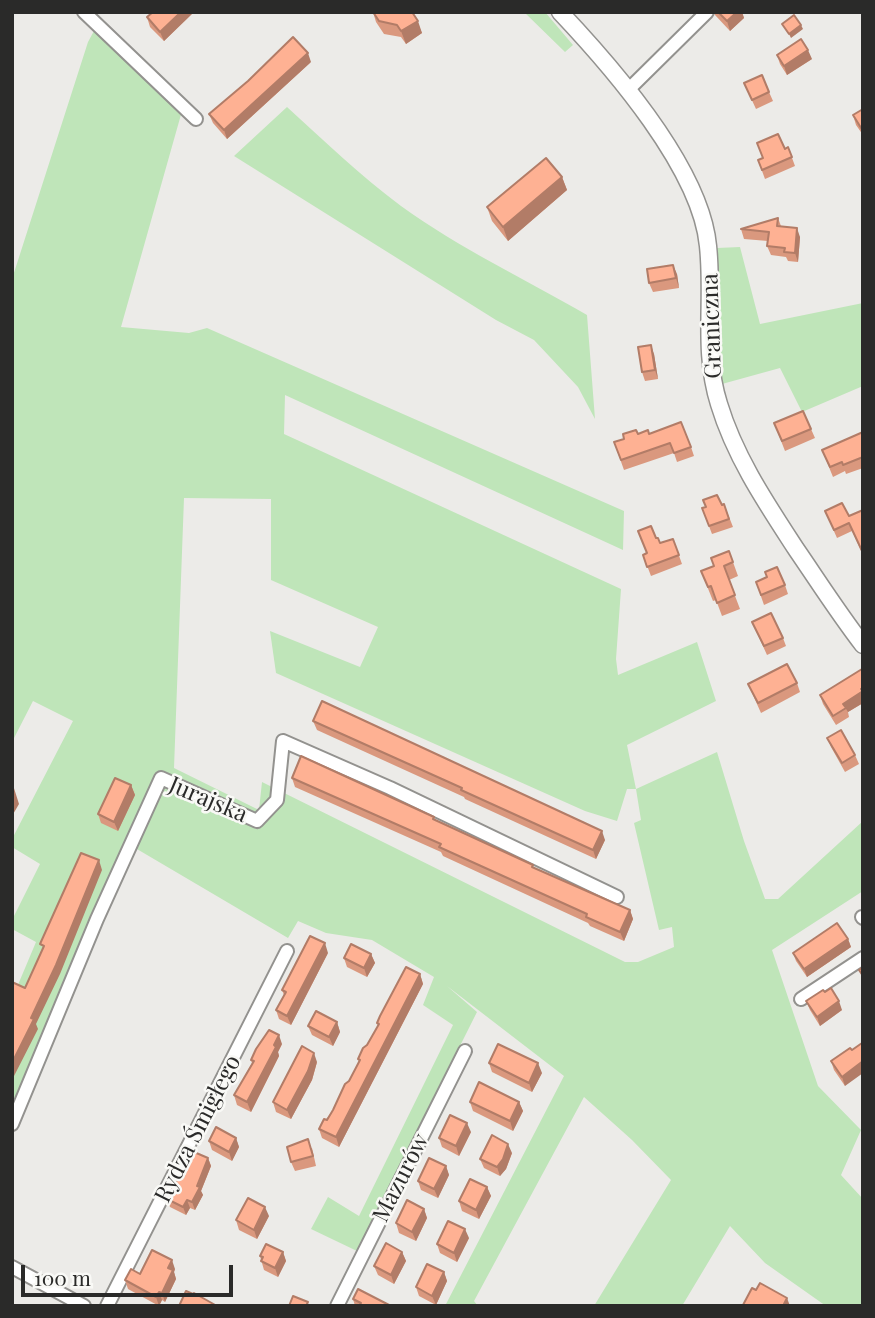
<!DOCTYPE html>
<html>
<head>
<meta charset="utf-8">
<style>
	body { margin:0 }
	#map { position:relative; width:875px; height:1318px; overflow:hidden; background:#ecebe8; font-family:"Playfair Display",serif }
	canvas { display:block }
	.frame { position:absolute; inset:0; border:14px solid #2a2a29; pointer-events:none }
	.scale { position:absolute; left:21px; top:1265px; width:212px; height:32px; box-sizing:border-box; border:4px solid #2a2a29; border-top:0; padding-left:9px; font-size:21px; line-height:24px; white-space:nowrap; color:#2a2a29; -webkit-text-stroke:5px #f9f9f6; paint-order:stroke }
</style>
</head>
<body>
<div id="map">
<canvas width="875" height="1318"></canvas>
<div class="frame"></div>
<div class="scale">100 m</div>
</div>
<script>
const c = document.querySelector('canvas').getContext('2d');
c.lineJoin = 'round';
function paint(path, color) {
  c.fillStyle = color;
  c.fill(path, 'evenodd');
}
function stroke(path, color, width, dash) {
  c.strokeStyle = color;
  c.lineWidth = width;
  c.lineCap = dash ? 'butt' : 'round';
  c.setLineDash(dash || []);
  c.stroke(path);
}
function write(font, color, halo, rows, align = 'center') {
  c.font = font + ' "Playfair Display",serif';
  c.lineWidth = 5;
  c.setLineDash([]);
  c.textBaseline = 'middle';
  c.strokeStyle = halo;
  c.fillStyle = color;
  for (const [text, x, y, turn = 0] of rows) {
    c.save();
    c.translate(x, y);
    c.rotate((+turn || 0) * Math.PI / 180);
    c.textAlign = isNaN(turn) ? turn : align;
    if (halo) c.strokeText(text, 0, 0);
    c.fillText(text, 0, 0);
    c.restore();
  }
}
paint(new Path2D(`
	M524,12H545L573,45L565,52Z
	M95,29L182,111L121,327L189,333L207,328L624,511L623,550L285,395L284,434L621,589L616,659L618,675L697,642L716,701L627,745L636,789L717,752L744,841L765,899H778L863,821V891L772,950L818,1086L861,1130L841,1175L863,1199V1306H826L765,1263L730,1226L682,1306H594L671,1180L632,1140L584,1097L474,1301L478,1306H445L564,1076L447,986L477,1012L357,1251L311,1229L328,1197L359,1216L453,1025L423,1005L434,977L372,940L326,933L298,921L288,938L125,842L12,1104V999L36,942L12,929V920L40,864L12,847V839L73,721L33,701L12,742V279L88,42ZM184,498L271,499V580L378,627L360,667L270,631L276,673L585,811L617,821L627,789H636L641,820L634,823L659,930L672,927L674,947L638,962H625L262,782L259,810L174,768Z
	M287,107C324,141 361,176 401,206C459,248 525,279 587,315L595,419L578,387L534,340L496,320L234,156Z
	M740,247L760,324L863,303V386L802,412L780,368L722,384L717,248Z`), '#bfe5b9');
const minor = new Path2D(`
	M84,12L196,119
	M628,90L707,12
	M862,917L863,918
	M801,999L863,958
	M12,1124L97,919L161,778L257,821L277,800L283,741L390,788L617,897
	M12,1267L84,1306
	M107,1306L287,951
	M337,1306L465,1051`);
const tertiary = new Path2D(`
	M560,12C612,67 701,169 708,246C714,301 702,350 719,404C735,457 766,503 796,549C818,581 839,614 863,645`);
stroke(minor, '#93928f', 16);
stroke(tertiary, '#93928f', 19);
stroke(minor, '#fff', 12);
stroke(tertiary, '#fff', 16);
paint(new Path2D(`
	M153,12H194L164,41L150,27L147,17Z
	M373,12H412L422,33L406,44L401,37L384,34L376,22Z
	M714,12H742L744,18L730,31L715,15Z
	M777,55L812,59L787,75L780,64Z
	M311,62L227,139L213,123L209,114Z
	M744,83L769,92L773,101L756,109Z
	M863,109V135L856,125L853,115Z
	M757,143L785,149L788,147L795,166L765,179L758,160L763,158Z
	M562,177L567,190L508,241L492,221L487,207Z
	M778,218L781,226L800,237L798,262L788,261L786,257L771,255L767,246L768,241L744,239L741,229Z
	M677,274L679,288L653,292L649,283Z
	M654,354L658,379L645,381L642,372Z
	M774,423L811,429L815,438L785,451Z
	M863,432V468L846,474L845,471L833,477L822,450Z
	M638,434H649L691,447L694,456L677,462L674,453L624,470L614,442Z
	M724,504L733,527L712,534L702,508Z
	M863,510V555L852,531L837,538L825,511L849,516Z
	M656,538L660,543L673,539L682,564L651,576L643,555L646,554Z
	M729,551L738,576L729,580L740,609L722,616L716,600L713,601L701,571L714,566Z
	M756,582L785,585L788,594L764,605Z
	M752,622L783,638L786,646L767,655Z
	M863,670V703L848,712L849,717L836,725L823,704L820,695Z
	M797,683L800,692L761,713L748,684Z
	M313,721L605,840L596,859L465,799L464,797L317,730Z
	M827,738L855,755L859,764L845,772L831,747Z
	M292,778L435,820L534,868L630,910L633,919L624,941L590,926L588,923L443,856L441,852L295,787Z
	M131,785L135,795L118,831L101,823L98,814Z
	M848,939L851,947L807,977L796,961L793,953Z
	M328,953L291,1025L279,1019L276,1010L284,995L282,990Z
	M371,954L375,963L367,977L347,967L344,958Z
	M420,974L423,984L339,1147L322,1138L319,1129L333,1110L359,1062L358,1059L378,1026L377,1023Z
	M806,1001L842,1010L820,1026L810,1010Z
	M337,1022L340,1032L333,1046L312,1035L308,1026Z
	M282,1044L278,1052L279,1056L251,1112L237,1105L234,1095L252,1063L251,1060Z
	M850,1048L845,1086L834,1070L831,1061Z
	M317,1062L312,1080L291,1119L276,1112L273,1102Z
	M489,1063L542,1073L532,1092L492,1072Z
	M470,1102H519L523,1111L513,1131L473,1111Z
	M471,1132L459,1156L442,1147L439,1138Z
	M236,1138L239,1147L232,1161L212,1150L209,1141Z
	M312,1148L316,1166L295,1171L291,1162Z
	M512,1153L506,1169L500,1176L484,1168L480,1159Z
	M208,1158L211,1166L201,1191L203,1195L195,1210L190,1208L186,1215L170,1207L167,1199L183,1178Z
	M446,1166L449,1175L438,1198L421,1190L418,1181Z
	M487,1187L491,1196L479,1219L462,1211L459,1201Z
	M424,1209L427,1218L416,1241L399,1233L396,1223Z
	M269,1216L257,1239L239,1230L236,1220Z
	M469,1238L457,1262L440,1253L437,1244Z
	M283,1252L286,1261L278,1277L264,1270L260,1256Z
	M402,1252L406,1261L394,1284L378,1275L374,1266Z
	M175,1269L174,1272L176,1279L165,1302L162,1300L159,1306L128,1289L125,1280L140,1274Z
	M444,1272L447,1281L436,1305L419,1296L416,1287Z
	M353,1299L391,1306H355Z`), '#da987e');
paint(new Path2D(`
	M181,12H194L164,41L160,32Z
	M737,12H742L744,18L730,31L727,21Z
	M418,21L422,33L406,44L401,31Z
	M801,25L803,29L791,38L789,34Z
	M808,50L812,59L787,75L784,66Z
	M308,53L311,62L227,139L224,130Z
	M562,177L567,190L508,241L503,227Z
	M797,228L800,237L798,262L795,253Z
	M673,265L677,274L679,288L676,278Z
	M651,345L654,354L658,379L655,370Z
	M863,688V703L848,712L843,704Z
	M13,785L19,804L12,816V787Z
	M131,785L135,795L118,831L114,822Z
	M602,831L605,840L596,859L593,850Z
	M99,860L102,870L60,974L36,1024L38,1029L13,1078L14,1081L12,1085V1063Z
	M630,910L633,919L624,941L620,932Z
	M848,939L851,947L807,977L804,969Z
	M325,943L328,953L291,1025L287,1016Z
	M371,954L375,963L367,977L364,968Z
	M420,974L423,984L339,1147L336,1137Z
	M839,1001L842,1010L820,1026L817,1017Z
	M337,1022L340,1032L333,1046L329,1037Z
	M279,1035L282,1044L278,1052L279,1056L251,1112L247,1102Z
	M314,1053L317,1062L312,1080L291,1119L287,1110Z
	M863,1061V1073L845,1086L842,1077Z
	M538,1063L542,1073L532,1092L529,1083Z
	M519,1102L523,1111L513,1131L510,1121Z
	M467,1123L471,1132L459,1156L456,1146Z
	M236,1138L239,1147L232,1161L229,1152Z
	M508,1144L512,1153L506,1169L500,1176L497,1167Z
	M208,1158L211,1166L201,1191L203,1195L195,1210L192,1202Z
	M446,1166L449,1175L438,1198L434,1189Z
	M487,1187L491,1196L479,1219L476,1210Z
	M187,1200L190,1208L186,1215L183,1207Z
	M265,1207L269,1216L257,1239L254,1230Z
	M424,1209L427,1218L416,1241L412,1232Z
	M465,1229L469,1238L457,1262L454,1253Z
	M283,1252L286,1261L278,1277L275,1268Z
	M402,1252L406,1261L394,1284L391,1275Z
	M172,1260L175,1269L174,1272L176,1279L165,1302L162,1293L168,1268Z
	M444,1272L447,1281L436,1305L432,1296Z
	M159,1292L162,1300L159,1306L156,1297Z
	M787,1298L790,1306H783Z`), '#b27c67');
const building = new Path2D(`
	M153,12H181L160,32L147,17Z
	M373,12H412L418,21L401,31L397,25L379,21Z
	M718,12H737L727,21Z
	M794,15L801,25L789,34L782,24Z
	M293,37L308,53L224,130L209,114L248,81Z
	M801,39L808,50L784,66L777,55Z
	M762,75L769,92L752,100L744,83Z
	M863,109V131L853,115Z
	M778,134L785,149L788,147L792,157L762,170L758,160L763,158L757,143Z
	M546,158L562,177L503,227L487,207Z
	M778,218L777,226L797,228L795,253L784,252L785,248L767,246L769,232L741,229Z
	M673,265L676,278L649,283L647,269Z
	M651,345L655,370L642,372L638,347Z
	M803,411L811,429L782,441L774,423Z
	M681,422L691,447L674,453L670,443L621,460L614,442L624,439L623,434L636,430L638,434L648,430L649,434Z
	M863,432V457L843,465L842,462L830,467L822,450Z
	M717,495L722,505L724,504L729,519L709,526L702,508L706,507L703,500Z
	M842,503L849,516L863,510V553L849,523L834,530L825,511Z
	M651,526L656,538H658L660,543L673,539L679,555L647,567L643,555L647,553L638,531Z
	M729,551L733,562L724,566L735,595L717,603L711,586L708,587L701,571L714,566L711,558Z
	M777,567L785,585L761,595L756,582L767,577L765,572Z
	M771,613L783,638L764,646L752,622Z
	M787,664L797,683L758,703L748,684Z
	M862,669L863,688L861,689L863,691L843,704L846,708L833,716L820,695Z
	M322,701L602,831L593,850L461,790L462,788L313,721Z
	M841,730L855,755L842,763L827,738Z
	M301,756L434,817L433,819L533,865L532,867L630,910L620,932L586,917L587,914L439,847L441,844L292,778Z
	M115,778L131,785L114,822L98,814Z
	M81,853L99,860L56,965L31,1018L34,1019L12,1063V982L25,988L44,946L40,944Z
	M837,923L848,939L804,969L793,953Z
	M310,936L325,943L287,1016L276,1010L286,992L282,990Z
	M351,944L371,954L364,968L344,958Z
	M406,967L420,974L336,1137L319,1129L324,1119L327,1120L333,1110L345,1084L349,1081L360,1060L358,1059L363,1048L367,1045L379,1024L377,1023L380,1016Z
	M863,967V976L859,970Z
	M831,988L839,1001L817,1017L806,1001L823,990L825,992Z
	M316,1011L337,1022L329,1037L308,1026Z
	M269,1030L279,1035L274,1045L276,1047L247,1102L234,1095L254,1061L251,1060L256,1049Z
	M862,1043L863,1045V1061L842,1077L831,1061L850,1048L852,1050Z
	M498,1044L538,1063L529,1083L489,1063Z
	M302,1046L314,1053L308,1071L287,1110L273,1102Z
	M479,1082L519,1102L510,1121L470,1102Z
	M450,1115L467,1123L456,1146L439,1138Z
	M216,1127L236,1138L229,1152L209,1141Z
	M492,1135L508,1144L503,1159L497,1167L480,1159Z
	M308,1139L313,1156L291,1162L287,1147Z
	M194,1152L208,1158L197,1186L200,1187L192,1202L187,1200L183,1207L167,1199L179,1176L183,1178Z
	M429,1158L446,1166L434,1189L418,1181Z
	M470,1179L487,1187L476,1210L459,1201Z
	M248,1198L265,1207L254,1230L236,1220Z
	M407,1200L424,1209L412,1232L396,1223Z
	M448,1221L465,1229L454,1253L437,1244Z
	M386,1243L402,1252L391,1275L374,1266Z
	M266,1244L283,1252L275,1268L261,1261L263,1257L260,1256Z
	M152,1250L172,1260L168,1268L173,1270L162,1293L159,1292L156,1297L125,1280L131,1269L140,1274Z
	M427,1264L444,1272L432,1296L416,1287Z
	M760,1283L787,1298L783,1306L743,1305L752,1288L756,1290Z
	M358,1289L391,1306H359L361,1303L353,1299Z
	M186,1291L193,1294L194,1293L217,1306H179Z
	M293,1296L308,1302L306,1306H289Z`);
paint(building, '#feb193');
stroke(building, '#b27c67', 2);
write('23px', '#2a2a29', '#f9f9f6', [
	["Graniczna",712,326,-92],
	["Jurajska",208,800,23],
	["Rydza Śmigłego",198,1129,-63],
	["Mazurów",401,1178,-63]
]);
</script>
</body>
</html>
